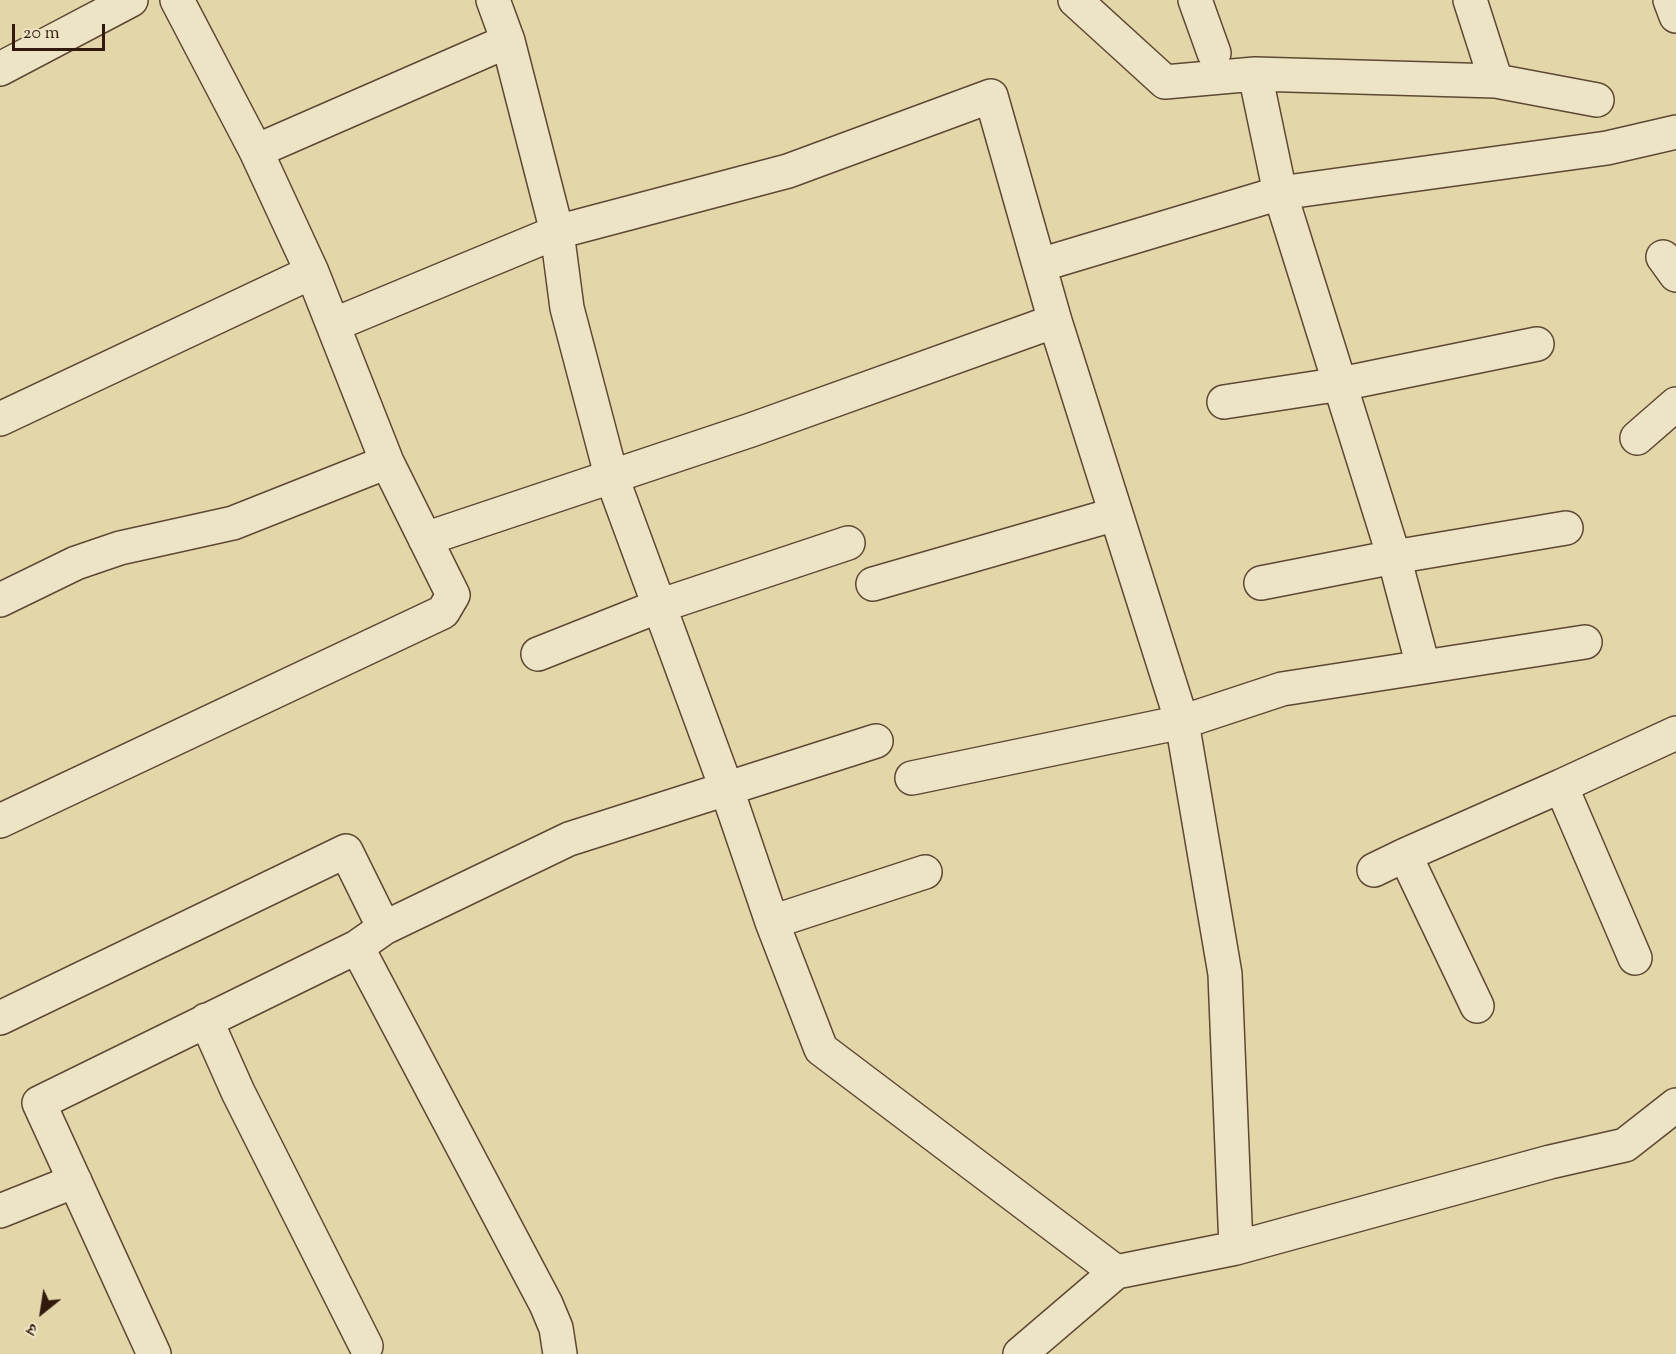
<!DOCTYPE html>
<html>
<head>
<meta charset="utf-8">
<style>
	body { margin:0 }
	#map { position:relative; width:1676px; height:1354px; overflow:hidden; background:#e3d6a8; font-family:"Sorts Mill Goudy","Noto Serif Devanagari",serif }
	canvas { display:block }
	.north { position:absolute; left:12px; top:1282px; width:60px; height:60px; -webkit-text-stroke:4px #ede4c6; paint-order:stroke; rotate:210deg; font-size:16px; font-weight:700; line-height:24px; text-align:center; color:#31190d }
	.north::after { content:''; display:block; margin:auto; width:21px; height:27px; background:#31190d; clip-path:polygon(50% 0,100% 100%,50% 72%,0 100%) }
	.scale { position:absolute; left:12px; top:24px; width:93px; height:27px; box-sizing:border-box; border:3px solid #31190d; border-top:0; padding-left:8px; font-size:18px; line-height:21px; white-space:nowrap; color:#31190d; -webkit-text-stroke:4px #ede4c6; paint-order:stroke }
</style>
</head>
<body>
<div id="map">
<canvas width="1676" height="1354"></canvas>
<div class="north">उ</div>
<div class="scale">20 m</div>
</div>
<script>
const c = document.querySelector('canvas').getContext('2d');
c.lineJoin = 'round';
function stroke(path, color, width, dash) {
  c.strokeStyle = color;
  c.lineWidth = width;
  c.lineCap = dash ? 'butt' : 'round';
  c.setLineDash(dash || []);
  c.stroke(path);
}
const minor = new Path2D(`
	M493,0L508,41L557,232L567,308L611,475L727,790L772,922L821,1049L1116,1272L1020,1354
	M1075,0L1165,82L1255,74
	M1195,0L1214,53
	M1470,0L1496,81
	M1670,0L1676,16
	M0,69L131,0
	M256,151L508,41
	M1663,257L1676,275
	M1040,265L1280,193L1607,148L1676,132
	M333,325L557,232L788,171L991,96L1055,321L1182,722L1225,974L1236,1248
	M1224,402L1341,384L1537,344
	M0,419L312,272
	M1637,438L1676,404
	M425,539L751,430L1055,321
	M1261,583L1394,557L1566,528
	M873,584L1116,514
	M0,600L76,563L120,548L233,523L387,462
	M538,654L659,606L848,543
	M1423,666L1394,557L1280,193L1255,74L1496,81L1597,100
	M912,778L1182,722L1282,689L1585,642
	M1561,786L1676,733
	M0,821L443,612L453,595L387,462L312,272L256,151L177,0
	M1374,870L1405,855
	M772,922L925,872
	M357,947L546,1304L556,1328L560,1354
	M1477,1006L1405,855L1561,786L1635,958
	M0,1018L346,851L384,928
	M206,1020L238,1092L366,1346
	M0,1211L75,1181
	M1116,1272L1236,1248L1550,1162L1625,1145L1676,1105
	M154,1354L39,1103L357,947L384,928L569,839L876,741`);
stroke(minor, '#5e4834', 36);
stroke(minor, '#ede4c6', 33);
</script>
</body>
</html>
